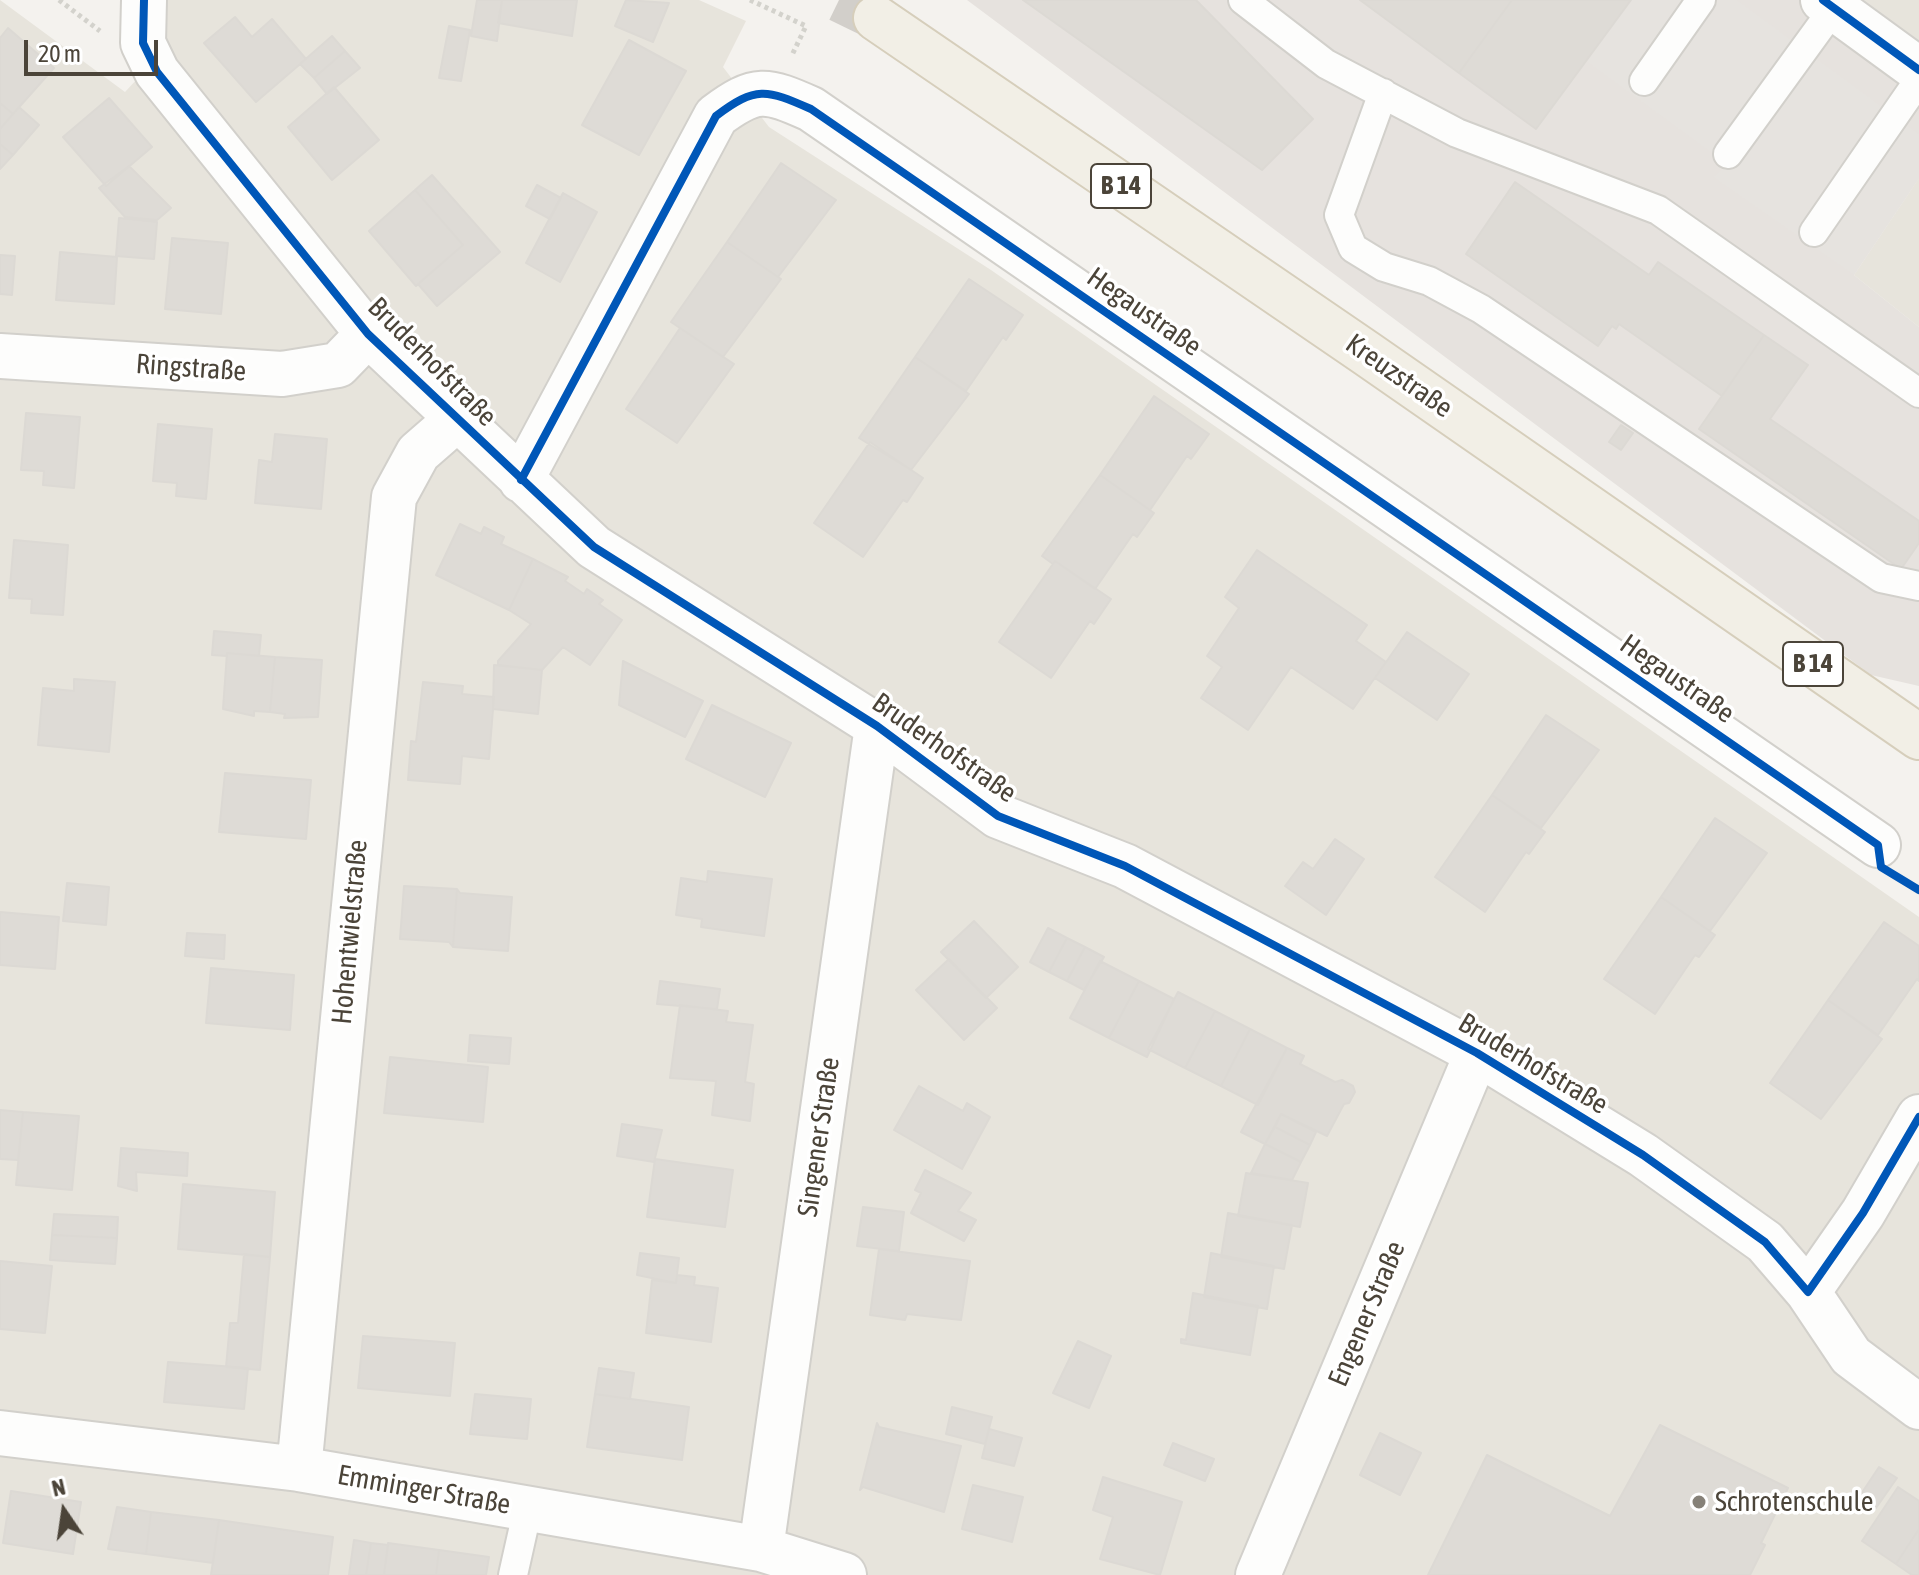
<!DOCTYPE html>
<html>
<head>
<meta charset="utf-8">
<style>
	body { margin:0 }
	#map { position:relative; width:1919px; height:1575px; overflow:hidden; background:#f4f2ee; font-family:"Asap Condensed",sans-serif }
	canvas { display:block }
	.north { position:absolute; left:24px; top:1471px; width:80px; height:80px; -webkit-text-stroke:6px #fff; paint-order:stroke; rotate:347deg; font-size:22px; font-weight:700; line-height:32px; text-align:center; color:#4b4439 }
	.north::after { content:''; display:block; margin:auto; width:28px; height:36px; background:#4b4439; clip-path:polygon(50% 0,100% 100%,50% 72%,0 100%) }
	.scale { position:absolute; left:24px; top:40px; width:134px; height:36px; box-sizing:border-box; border:4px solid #4b4439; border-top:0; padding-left:10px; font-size:24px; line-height:28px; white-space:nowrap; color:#4b4439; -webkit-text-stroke:6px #fff; paint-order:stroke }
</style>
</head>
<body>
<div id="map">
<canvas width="1919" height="1575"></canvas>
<div class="north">N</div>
<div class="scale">20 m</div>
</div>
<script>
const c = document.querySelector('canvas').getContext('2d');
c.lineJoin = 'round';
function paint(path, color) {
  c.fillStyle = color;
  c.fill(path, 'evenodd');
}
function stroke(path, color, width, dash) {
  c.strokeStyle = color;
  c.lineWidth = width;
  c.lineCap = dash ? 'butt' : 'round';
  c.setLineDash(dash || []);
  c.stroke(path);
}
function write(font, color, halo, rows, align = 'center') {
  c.font = font + ' "Asap Condensed",sans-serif';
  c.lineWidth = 7;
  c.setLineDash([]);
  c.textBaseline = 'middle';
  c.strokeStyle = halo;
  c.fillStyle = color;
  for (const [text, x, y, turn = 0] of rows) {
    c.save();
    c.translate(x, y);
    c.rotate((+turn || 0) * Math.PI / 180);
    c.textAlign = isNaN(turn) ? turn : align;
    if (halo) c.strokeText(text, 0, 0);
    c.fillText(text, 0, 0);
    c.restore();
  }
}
paint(new Path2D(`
	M0,0L125,92L166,48L165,0H699L746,21L723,67L769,127L991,270L1919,917V1575H0Z
	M1818,0H1919V74Z
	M1919,178V327L1854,275Z`), '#e7e4dc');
paint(new Path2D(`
	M967,0H1818L1919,74V178L1854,275L1919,327V686L1871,675Z`), '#e6e2de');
paint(new Path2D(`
	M1631,0H1737L1919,134V178L1854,275L1713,177L1727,164L1586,61Z`), '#e6e3df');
const building = new Path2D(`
	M477,0H502L497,41L471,36Z
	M502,0H577L572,36L498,23Z
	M626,0L669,3L653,42L615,26Z
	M1023,0H1196L1313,119L1262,170Z
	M1360,0H1512L1459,73Z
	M1512,0H1631L1536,129L1459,73Z
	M235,17L252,37L272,19L306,59L256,102L204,43Z
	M449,26L470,30L461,81L439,78Z
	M8,28L54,68L13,114L0,103V38Z
	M332,36L345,51L314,78L300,64Z
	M629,40L686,71L639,155L582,125Z
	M345,51L360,68L327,94L314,78Z
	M334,87L379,140L332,180L288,127Z
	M109,98L152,147L106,186L63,137Z
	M0,103L13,114L0,129Z
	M19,107L39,125L13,155L0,144V129Z
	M0,144L13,155L0,169Z
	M781,163L836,200L778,277L727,242Z
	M129,166L171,208L157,220L125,217L99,188Z
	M432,175L500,252L437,306L418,284L463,245L415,190Z
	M1515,182L1649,275L1658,262L1764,335L1722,396L1619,324L1616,329L1612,326L1598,346L1466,254Z
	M537,185L561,198L550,219L526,206Z
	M415,190L463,245L416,286L369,231Z
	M563,193L597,212L560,282L526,263Z
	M119,218L157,222L154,259L116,256Z
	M172,238L228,243L221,314L165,309Z
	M727,242L781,279L723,357L671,322Z
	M60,252L117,257L114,304L56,300Z
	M0,255L15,256L12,295L0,294Z
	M969,279L1023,315L1006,340L1003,337L966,391L915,357Z
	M680,328L734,364L677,443L626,409Z
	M1764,335L1808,365L1770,419L1919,521V543L1901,569L1699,429Z
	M915,357L969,394L911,470L859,438Z
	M1154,396L1209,434L1191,459L1187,456L1150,510L1100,475Z
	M26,413L80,417L74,488L43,485L44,471L21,470Z
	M158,424L212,429L206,499L176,496L177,483L153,481Z
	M1621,425L1633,433L1621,450L1609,442Z
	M275,434L327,439L321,509L255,503L259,460L272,462Z
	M870,442L923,478L907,502L903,500L863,557L814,523Z
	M1100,475L1154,513L1137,537L1133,534L1095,589L1055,561L1053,564L1042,556Z
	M460,524L481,534L484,527L504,537L501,544L533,559L509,610L436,575Z
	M14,540L68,545L63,615L31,613L32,599L9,598Z
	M1257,550L1367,625L1356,641L1386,662L1353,709L1291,667L1248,730L1201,698L1222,667L1207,656L1239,608L1225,597Z
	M533,559L568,577L565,581L584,594L587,589L603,600L599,604L622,620L590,665L563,647L542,670L498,665V661L531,624L509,610Z
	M1055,561L1111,599L1094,624L1090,621L1051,678L999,642Z
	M214,631L261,635L259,656L227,653V656L212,655Z
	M1407,632L1469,674L1437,720L1375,678Z
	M227,653L275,657L270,712L254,711V716L223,709Z
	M275,657L322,660L318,717L284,718L285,714L270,712Z
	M623,661L703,701L685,737L619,705Z
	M494,665L542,670L538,714L493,709Z
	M74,679L115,682L109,752L38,745L43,688L74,691Z
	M423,682L463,686L462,694L494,697L489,759L462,756L460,784L408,780L411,741L416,742Z
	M712,705L791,743L765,797L686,759Z
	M1546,715L1599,750L1541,828L1492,795Z
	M225,773L311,780L306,839L219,832Z
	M1492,795L1545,832L1529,854L1526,852L1485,912L1435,877Z
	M1715,818L1767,853L1710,931L1661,897Z
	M1335,839L1364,859L1326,915L1285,886L1303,862L1313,869Z
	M708,871L772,879L764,936L701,927L702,919L676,915L681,878L707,882Z
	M67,883L109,887L106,925L63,921Z
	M404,886L457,889L453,947L449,942L400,939Z
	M457,889L460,893L512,897L508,951L453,947Z
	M1661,897L1715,935L1699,957L1695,955L1655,1014L1604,979Z
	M0,912L59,917L55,969L0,965Z
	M974,921L1018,967L986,998L941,952Z
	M1884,922L1919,946V981L1917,979L1878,1035L1828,1000Z
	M1048,928L1067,938L1049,972L1030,962Z
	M187,933L225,935L224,959L185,956Z
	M1067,938L1085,947L1067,981L1049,972Z
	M1085,947L1104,957L1084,990L1067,981Z
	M949,959L997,1008L964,1040L916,990Z
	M1100,961L1139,981L1109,1038L1070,1018Z
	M211,968L294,975L290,1030L206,1023Z
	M660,981L720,989L717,1009L657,1004Z
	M1139,981L1174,999L1147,1057L1109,1038Z
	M1178,992L1215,1011L1185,1068L1148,1049Z
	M1828,1000L1882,1039L1821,1119L1770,1083Z
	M680,1005L728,1011L726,1022L753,1025L745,1082L754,1084L750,1121L712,1115L716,1081L670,1078Z
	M1215,1011L1250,1029L1221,1086L1185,1068Z
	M1250,1029L1287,1048L1258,1105L1221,1086Z
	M470,1035L511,1038L509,1064L468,1061Z
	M1287,1048L1304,1056L1300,1064L1335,1082L1342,1080L1353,1086L1355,1092L1349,1103L1344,1104L1327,1136L1281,1114L1265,1144L1241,1132Z
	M390,1057L488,1067L483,1122L384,1113Z
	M919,1086L963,1111L967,1103L990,1117L962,1169L894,1130Z
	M0,1110L23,1112L18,1160L0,1159Z
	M23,1112L79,1116L72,1190L16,1185Z
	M1281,1114L1316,1132L1310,1145L1275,1127Z
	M622,1124L662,1130L654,1162L617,1156Z
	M1275,1127L1310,1145L1301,1162L1265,1144Z
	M1265,1144L1301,1162L1292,1180L1251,1173Z
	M121,1148L188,1153L187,1176L136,1172L137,1191L118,1186Z
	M655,1159L733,1170L725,1227L647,1217Z
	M925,1170L971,1193L958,1211L976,1220L964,1241L911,1213L921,1193L915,1190Z
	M1246,1173L1308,1183L1300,1227L1238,1216Z
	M183,1184L275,1192L270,1257L178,1249Z
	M863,1207L904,1212L899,1251L857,1246Z
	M1228,1213L1292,1225L1284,1269L1221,1257Z
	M54,1214L118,1217L117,1238L52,1235Z
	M52,1235L117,1238L115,1264L50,1260Z
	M879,1249L970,1261L961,1320L907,1314L905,1320L870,1315Z
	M640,1253L679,1258L676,1283L637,1275Z
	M1211,1253L1274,1266L1267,1309L1204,1297Z
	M244,1254L270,1257L260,1370L226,1367L230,1323H238Z
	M0,1261L52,1266L45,1333L0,1329Z
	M677,1275L695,1277L694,1285L718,1288L711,1342L646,1333L652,1280L676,1283Z
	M1193,1293L1258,1306L1250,1355L1181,1343V1339L1186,1340Z
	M363,1336L455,1343L450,1396L358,1388Z
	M1078,1341L1111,1356L1089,1408L1053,1393Z
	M168,1362L248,1368L244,1409L164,1402Z
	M599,1368L634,1373L630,1399L595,1394Z
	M475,1394L531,1399L527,1439L470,1434Z
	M595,1394L689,1407L682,1460L587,1447Z
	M952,1407L992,1417L985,1444L946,1434Z
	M877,1423L879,1427L961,1446L944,1512L863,1487L860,1490Z
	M1660,1425L1788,1488L1761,1543L1765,1545L1750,1575H1428L1487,1455L1610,1516Z
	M989,1429L1022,1438L1014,1466L982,1458Z
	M1380,1433L1421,1453L1400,1495L1360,1475Z
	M1173,1443L1214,1459L1205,1481L1164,1465Z
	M1879,1467L1897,1478L1876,1508L1859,1497Z
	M1103,1477L1182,1502L1160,1575L1100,1559L1113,1517L1093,1510Z
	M973,1485L1023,1497L1012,1542L962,1529Z
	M1898,1487L1919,1501V1529L1896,1564L1862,1541Z
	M11,1491L81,1502L73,1554L3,1543Z
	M117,1507L151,1512L146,1554L108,1549Z
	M151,1512L219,1520L213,1563L146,1554Z
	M219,1520L333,1537L328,1575H211Z
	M1919,1529V1575H1912L1896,1564Z
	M354,1540L371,1543L366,1575H349Z
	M371,1543L388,1545L384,1575H366Z
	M388,1543L439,1550L436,1575H384Z
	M439,1550L489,1557L486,1575H436Z`);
paint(building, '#dedbd6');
stroke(building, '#dcd9d4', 2);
stroke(new Path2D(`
	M839,0L876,18`), '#d2cfca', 44, [44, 22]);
const lane = new Path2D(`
	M1243,0L1326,64L1457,133L1658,210L1919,393
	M1644,81L1701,0
	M1383,93L1339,215L1353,248L1384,267L1429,281L1481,309L1881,578L1919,586
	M1728,154L1834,8
	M1814,232L1919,80
	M513,1575L528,1508`);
const street = new Path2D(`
	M144,0L143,43L157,72L368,334L594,547L877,726L998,816L1125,866L1477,1053L1643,1155L1765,1242L1808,1292L1851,1356L1919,1407
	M1823,0L1919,70
	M0,356L282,374L338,365L368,334
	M521,480L716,116C756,86 766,89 811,109L1878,845
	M1808,1292L1863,1213L1919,1117
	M0,1433L299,1469L761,1549L844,1575
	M299,1469L394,497L418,453L457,419
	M761,1549L877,726
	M1258,1575L1477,1053`);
const primary = new Path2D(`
	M876,18L1366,353L1919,737`);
stroke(lane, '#d2d0cb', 32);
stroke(street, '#d2d0cb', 48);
stroke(primary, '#d6cebb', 48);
stroke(new Path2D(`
	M59,0L100,31
	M750,0L806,26L792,55`), '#d3d2cc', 5, [4, 4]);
stroke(lane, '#fdfdfc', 28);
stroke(street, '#fdfdfc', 44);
stroke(primary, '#f2efe6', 44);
stroke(new Path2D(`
	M144,0L143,43L157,72L368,334L594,547L877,726L998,816L1125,866L1477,1053L1643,1155L1765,1242L1808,1292L1863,1213L1919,1117
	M1823,0L1919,70
	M521,480L716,116C756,86 766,89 811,109L1878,845L1881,867L1919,890`), '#0057b8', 8);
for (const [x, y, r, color] of [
	[1699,1502,8,"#868178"]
]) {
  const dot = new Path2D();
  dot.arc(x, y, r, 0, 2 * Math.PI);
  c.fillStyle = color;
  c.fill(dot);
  stroke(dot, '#fff', 3);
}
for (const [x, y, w] of [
	[1121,186,60],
	[1813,664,60]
]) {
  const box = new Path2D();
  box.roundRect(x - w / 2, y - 22, w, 44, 6);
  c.fillStyle = '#fff';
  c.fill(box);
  stroke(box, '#4b4439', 2);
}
write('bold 26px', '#4b4439', null, [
	["B 14",1121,186],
	["B 14",1813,664]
]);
write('28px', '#4b4439', '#fff', [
	["Hegaustraße",1144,312,35],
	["Bruderhofstraße",432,362,45],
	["Ringstraße",191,368,4],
	["Kreuzstraße",1399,376,35],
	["Hegaustraße",1677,679,35],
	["Bruderhofstraße",944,748,35],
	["Hohentwielstraße",350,932,-85],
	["Bruderhofstraße",1533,1064,31],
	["Singener Straße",819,1137,-82],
	["Engener Straße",1367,1314,-67],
	["Emminger Straße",424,1490,10]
]);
write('28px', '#4b4439', '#fff', [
	["Schrotenschule",1715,1502]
], 'left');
</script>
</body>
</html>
